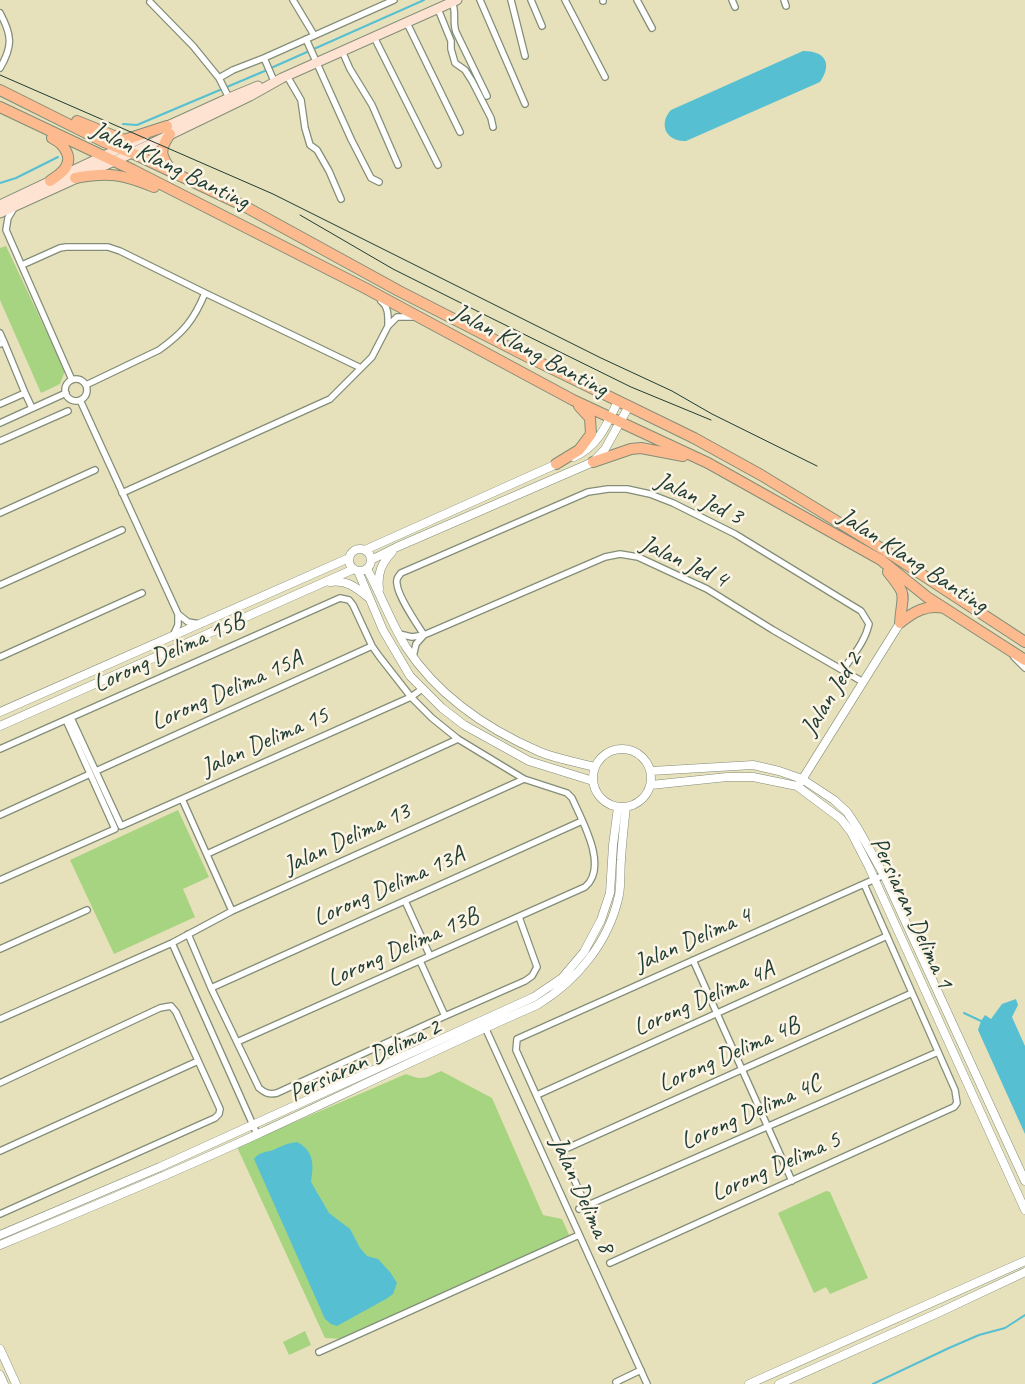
<!DOCTYPE html>
<html>
<head>
<meta charset="utf-8">
<style>
	body { margin:0 }
	canvas { display:block; background:#e6e0bb }
</style>
</head>
<body>
<canvas width="1025" height="1384"></canvas>
<script>
const c = document.querySelector('canvas').getContext('2d');
c.lineJoin = 'round';
function paint(path, color) {
  c.fillStyle = color;
  c.fill(path, 'evenodd');
}
function stroke(path, color, width, dash) {
  c.strokeStyle = color;
  c.lineWidth = width;
  c.lineCap = dash ? 'butt' : 'round';
  c.setLineDash(dash || []);
  c.stroke(path);
}
function write(font, color, halo, rows, align = 'center') {
  c.font = font + ' Caveat,sans-serif';
  c.lineWidth = 5;
  c.setLineDash([]);
  c.textBaseline = 'middle';
  c.strokeStyle = halo;
  c.fillStyle = color;
  for (const [text, x, y, turn = 0] of rows) {
    c.save();
    c.translate(x, y);
    c.rotate((+turn || 0) * Math.PI / 180);
    c.textAlign = isNaN(turn) ? turn : align;
    if (halo) c.strokeText(text, 0, 0);
    c.fillText(text, 0, 0);
    c.restore();
  }
}
paint(new Path2D(`
	M6,246L65,371L60,384L41,393L0,300V248Z
	M178,810L209,877L183,889L195,917L114,954L70,860Z
	M441,1071L492,1098L543,1215L562,1219L570,1237L345,1339L325,1338L237,1147L406,1074C422,1081 426,1078 441,1071Z
	M826,1191L830,1192L868,1278L830,1294L826,1287L814,1293L778,1213Z
	M305,1331L311,1345L289,1355L283,1342Z`), '#a7d480');
paint(new Path2D(`
	M803,51C825,51 833,63 820,82L686,141C666,142 658,124 671,110Z
	M1016,999L1018,1005L1012,1017L1025,1046V1134L978,1030L981,1021L985,1015L991,1019L1002,1004Z
	M297,1142C314,1151 314,1164 311,1182L329,1213L350,1229L360,1248L367,1256L378,1259L390,1272L397,1283L393,1294L386,1299L337,1326L331,1324L325,1319L254,1159C260,1151 265,1153 273,1150C283,1146 284,1144 297,1142Z`), '#56c0d2');
stroke(new Path2D(`
	M271,68L424,0
	M123,124L137,125L267,70
	M0,183L16,178L58,157
	M964,1013L981,1021
	M873,1384L949,1348L979,1335L1005,1328L1025,1315`), '#56c0d2', 2);
const minor = new Path2D(`
	M293,0L314,35
	M480,0L525,104
	M511,0L525,56
	M531,0L542,26
	M565,0L605,77
	M603,0V1
	M637,0L652,28
	M732,0L735,7
	M784,0L786,6
	M150,2L193,46L219,78L229,98
	M452,2C457,12 452,21 456,32L487,96
	M438,9L451,41V49L455,63L465,70L472,81L491,118L493,127
	M0,13C12,35 13,46 0,68
	M407,23L460,132
	M374,37L438,165
	M306,39L351,139L371,178L379,182
	M342,51L350,69L372,105L398,165
	M264,58L274,81
	M287,76L301,100L305,128L310,145L317,150L329,171L341,199
	M219,78L233,70L264,58L394,0
	M14,208L8,218L6,230L72,380
	M22,265L60,248L66,247H108L120,251L205,293C194,320 183,333 159,350L86,385
	M205,293L361,368
	M381,301C389,307 388,317 388,326
	M0,333L4,342
	M0,344L4,342L25,393L0,404
	M65 390a11 11 0 1 1 22 0a11 11 0 1 1-22 0Z
	M25,393L32,408
	M80,400L178,614L188,622L200,624
	M0,423L66,393
	M0,441L68,411
	M122,493L330,399L372,357L388,326L397,317H415
	M0,513L95,470
	M0,585L122,530
	M399,634L412,637L424,635L605,557L620,554L638,557L707,589L773,630L863,682
	M424,635C417,624 398,597 397,584C396,579 398,577 401,573L588,492L608,489H627L650,494L673,503L735,534L861,611L869,624C865,642 853,655 843,670
	M173,636L178,625V614
	M0,657L142,593
	M413,657L416,644L424,635
	M1014,657L1025,668
	M71,718L121,826L411,697L422,689
	M0,749L340,598L349,600L353,605L372,646L379,656L411,697L432,718L458,739L524,779L567,793L572,798C582,821 609,867 585,887L237,1042
	M96,771L372,646
	M182,799L232,911
	M0,815L90,774
	M207,854L458,739
	M0,880L115,829L66,720
	M405,901L430,956
	M188,934L211,988L259,1088C265,1093 269,1095 277,1093L445,1016L525,981L532,976L537,967L519,917
	M172,943L257,1134
	M0,949L87,910
	M693,960L792,1181
	M420,961L445,1016
	M211,988L582,821
	M0,1019L172,943L232,911L524,779
	M484,1025L647,1384
	M0,1083L160,1008L171,1006L176,1012L220,1109L219,1114L215,1118L0,1214
	M537,1095L887,936
	M0,1151L198,1061
	M561,1151L912,993
	M586,1206L516,1050L517,1039L884,875
	M579,1209L938,1052
	M610,1263L954,1107L957,1103L955,1090L864,884
	M319,1352L579,1235
	M617,1384L616,1382L641,1370`);
const tertiary = new Path2D(`
	M574,457C599,446 607,424 618,401
	M349 560a11 11 0 1 1 22 0a11 11 0 1 1-22 0Z
	M365,550L559,463
	M371,560L397,547L593,462L605,449L629,406
	M367,569C381,595 391,623 406,647C438,696 487,729 540,752C557,759 577,762 595,767
	M358,571L383,630L410,676L442,708L464,725L529,761L593,781
	M330,582C346,579 357,588 369,598
	M379,589C377,573 382,563 392,552
	M0,712L349,558
	M0,726L354,569
	M593 778a29 29 0 1 1 58 0a29 29 0 1 1-58 0Z
	M651,771L753,765L779,771L802,779L834,800L847,812L857,827L884,875L1025,1181
	M800,783L900,623
	M651,785L727,777H753L797,786L841,819L851,832L869,867L1025,1210
	M0,1235L160,1167L534,997L562,978L584,952L601,920L610,893L613,845L618,807
	M0,1245C87,1209 173,1173 258,1134C351,1091 443,1046 537,1005C577,981 609,942 619,895C621,884 620,871 621,860C622,842 624,824 626,807
	M0,1349L16,1384
	M0,1375L4,1384
	M749,1384L1025,1261
	M779,1384L940,1312L1025,1272`);
const secondary = new Path2D(`
	M163,128L229,98L258,86
	M0,205L144,137
	M0,213L132,153L250,96L282,78L457,0`);
const trunk = new Path2D(`
	M0,90L104,142L132,153L244,206L399,291L528,357L694,438L761,475L889,553L1025,642
	M0,107L133,170L365,288L573,400L708,463L881,560L927,597L1025,660
	M77,121L124,140L167,126
	M170,134C158,151 161,156 172,172
	M75,178C109,172 122,174 154,187
	M50,181C54,178 59,175 63,171C75,158 64,144 52,138
	M593,462L631,449L641,448L683,456
	M556,464L579,450L591,434L590,418L579,406
	M888,572C909,598 902,592 900,623
	M900,623C913,612 927,604 944,608`);
stroke(minor, '#828e78', 8);
stroke(tertiary, '#828e78', 9);
stroke(secondary, '#828e78', 11);
stroke(trunk, '#828e78', 12);
stroke(minor, '#fff', 5.5);
stroke(tertiary, '#fff', 8);
stroke(secondary, '#fee3d2', 9);
stroke(trunk, '#fcba8e', 10);
stroke(new Path2D(`
	M0,75L273,194L601,358L672,391L712,414L817,466
	M300,215L393,269L489,317L631,387L711,420`), '#1f3d34', 1);
write('25px', '#1f3d34', '#fcf5e5', [
	["Jalan Klang Banting",170,166,26],
	["Jalan Klang Banting",530,351,28],
	["Jalan Jed 3",699,499,25],
	["Jalan Klang Banting",913,561,33],
	["Jalan Jed 4",684,562,25],
	["Lorong Delima 15B",169,653,-24],
	["Lorong Delima 15A",227,691,-24],
	["Jalan Jed 2",832,694,-58],
	["Jalan Delima 15",265,742,-24],
	["Jalan Delima 13",347,839,-25],
	["Lorong Delima 13A",389,887,-24],
	["Persiaran Delima 1",911,913,65],
	["Jalan Delima 4",693,940,-24],
	["Lorong Delima 13B",403,948,-24],
	["Lorong Delima 4A",704,999,-24],
	["Lorong Delima 4B",729,1055,-24],
	["Persiaran Delima 2",365,1061,-25],
	["Lorong Delima 4C",751,1113,-24],
	["Lorong Delima 5",776,1167,-24],
	["Jalan Delima 8",582,1195,66]
]);
</script>
</body>
</html>
